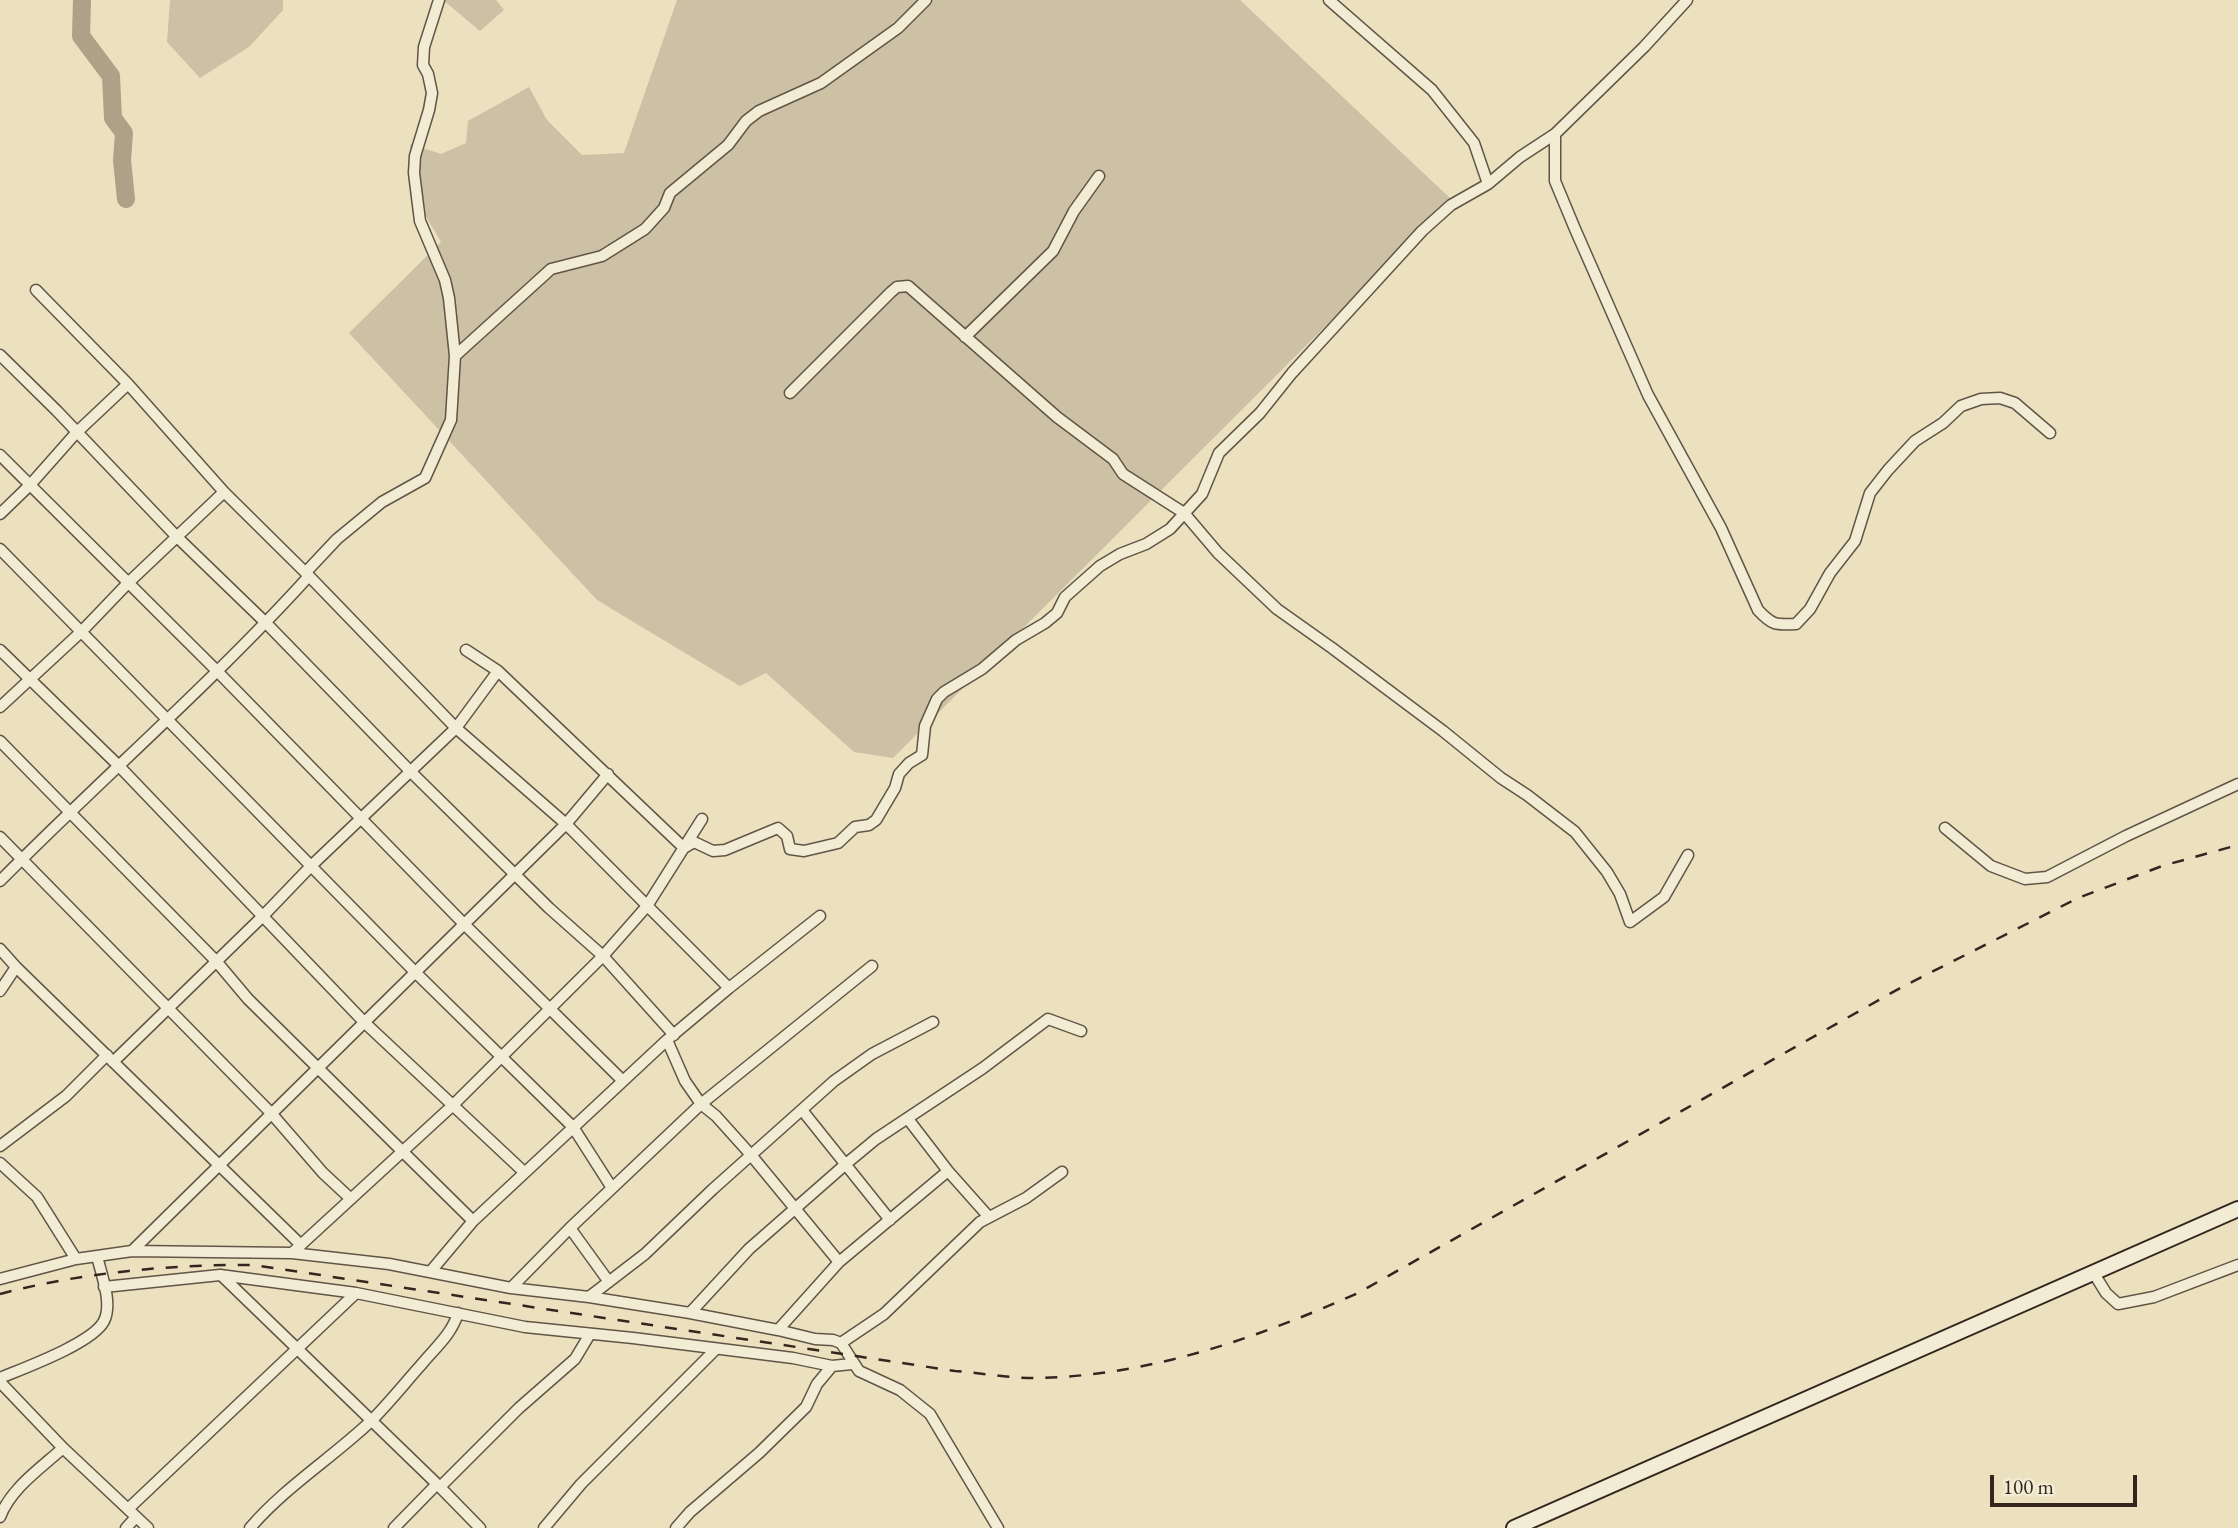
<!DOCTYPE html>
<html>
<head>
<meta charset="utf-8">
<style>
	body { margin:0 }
	#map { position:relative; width:2238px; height:1528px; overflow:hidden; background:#ebe1bf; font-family:"EB Garamond",serif }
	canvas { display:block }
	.scale { position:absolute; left:1990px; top:1475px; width:147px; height:32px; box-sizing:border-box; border:4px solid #34251e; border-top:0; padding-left:9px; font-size:21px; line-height:24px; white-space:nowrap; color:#34251e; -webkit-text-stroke:5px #f2ecd5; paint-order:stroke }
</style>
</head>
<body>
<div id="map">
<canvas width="2238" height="1528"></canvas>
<div class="scale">100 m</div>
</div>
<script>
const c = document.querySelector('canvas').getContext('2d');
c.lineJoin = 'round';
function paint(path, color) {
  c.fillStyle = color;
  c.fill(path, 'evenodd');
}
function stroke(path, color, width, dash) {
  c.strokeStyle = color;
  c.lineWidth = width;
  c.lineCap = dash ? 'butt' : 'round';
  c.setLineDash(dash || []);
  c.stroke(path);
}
paint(new Path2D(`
	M170,0H283V10L249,47L200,78L167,42Z
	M443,0H496L504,10L480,31Z
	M677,0H1240L1452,200L893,758L854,752L766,673L740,686L597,600L349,333L441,242L410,189V144L441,154L466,143L468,121L529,87L547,120L582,155L624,153Z`), '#ccc1a4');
stroke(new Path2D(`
	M82,0L81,36L111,76L113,118L124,133L122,160L126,199`), '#ada188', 18);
const street = new Path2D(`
	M1329,0L1432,90L1474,143L1488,184
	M1555,134V181L1575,229L1648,395L1721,528L1758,610C1772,625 1775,625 1796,624L1810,609L1830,573L1855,541L1870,493L1888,470L1915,441L1943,423L1961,406L1981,399L2000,398L2015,403L2050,433
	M36,290L128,384L224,492L309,576L456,728L566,824L729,988
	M965,337L1053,251L1074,211L1099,176
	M0,355L57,411L177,537L266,623L411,772L549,908L603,956L674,1035
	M455,356L551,269L602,256L645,229L664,208L670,193L728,145L746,121L759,111L821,83L898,28L926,0
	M790,393L891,292L897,287L908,286L1057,417L1113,459L1123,474L1184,513L1218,553L1277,609L1332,648L1443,731L1501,778L1527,795L1575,832L1607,872L1620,894L1630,922L1664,897L1688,855
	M0,455L217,671L465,925L623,1081
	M0,514L30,485L76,433L128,384
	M0,549L416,973L573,1127L612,1188
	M306,572L337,539L382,502L425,478L451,420L455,356L449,298L445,280L420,221L414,173L415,156L429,110L432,93L428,74L423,65L424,47L439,0
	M0,650L118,765L365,1023L524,1172
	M466,650L498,671L684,848L694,842L713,851L725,850L778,828L787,836L790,849L804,851L838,843L855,827L869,825L876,820L895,788L899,774L909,763L922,755L925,726L937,699L944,692L982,669L1016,640L1045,623L1057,613L1065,597L1100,566L1120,554L1146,544L1170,529L1202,494L1219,453L1260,413L1292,373L1422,231L1451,205L1488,184L1520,157L1555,134L1644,47L1687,0
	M0,707L82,631L128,583L224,492
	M0,741L216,961L248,999L473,1221
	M1945,828L1991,866L2025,879L2047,877L2126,836L2238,784
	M0,837L271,1113L323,1173L351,1199
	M0,881C102,778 212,683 309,576
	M0,949L16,967L301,1245
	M0,991L16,967
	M667,1040L685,1081L701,1104L716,1116L751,1155L839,1262
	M113,1062L263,916L311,866L456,728L498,671
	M802,1110L890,1220
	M908,1119L948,1171L988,1216
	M0,1146L66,1096L107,1055
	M0,1163L37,1197L76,1259
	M570,1228L609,1282
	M132,1251L566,824L608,774
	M292,1253L452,1106L603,956L647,906L702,819
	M431,1271L473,1221L667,1040L729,988L820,916
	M2093,1272L2106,1293L2118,1304L2154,1297L2238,1265
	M221,1275L437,1484L480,1528
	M0,1279L76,1259L132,1251L292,1253L389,1264L511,1288L589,1297L690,1313L778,1330L815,1339L833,1340L841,1343L859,1371L900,1390L930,1414L998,1528
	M104,1287L220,1275L356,1293L525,1327L633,1338L793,1358L832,1366L852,1364
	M511,1288L570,1228L701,1104L872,966
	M589,1297L645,1254L713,1189L834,1081L872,1054L933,1022
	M690,1313L749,1249L847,1163L876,1139L983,1068L1048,1019L1081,1031
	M778,1330L839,1262L948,1171
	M841,1343L884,1314L980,1222L1026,1198L1062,1172
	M0,1378C24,1368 93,1343 104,1321C113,1303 101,1274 97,1256
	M0,1382L63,1448L148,1528
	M440,1487L519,1408L575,1359L590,1334
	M128,1509L356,1293
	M0,1517C11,1488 41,1468 63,1448
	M126,1528L136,1517
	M250,1528C285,1487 332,1458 371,1421C389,1403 404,1384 421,1365C435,1348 452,1334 458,1313
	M394,1528L437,1484
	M544,1528L581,1484L716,1349
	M676,1528L690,1512L759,1453L806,1407L817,1384L832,1366`);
const secondary = new Path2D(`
	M1514,1528L2238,1209`);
stroke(street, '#625446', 13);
stroke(secondary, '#34251e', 18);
stroke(street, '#f2ecd5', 10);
stroke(secondary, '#f2ecd5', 14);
stroke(new Path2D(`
	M0,1294C78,1273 173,1264 254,1265L955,1371C983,1373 1012,1379 1040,1378C1152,1375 1257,1338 1358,1293L1902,987L2078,898L2162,866L2238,845`), '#34251e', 2.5, [12, 12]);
</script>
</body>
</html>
